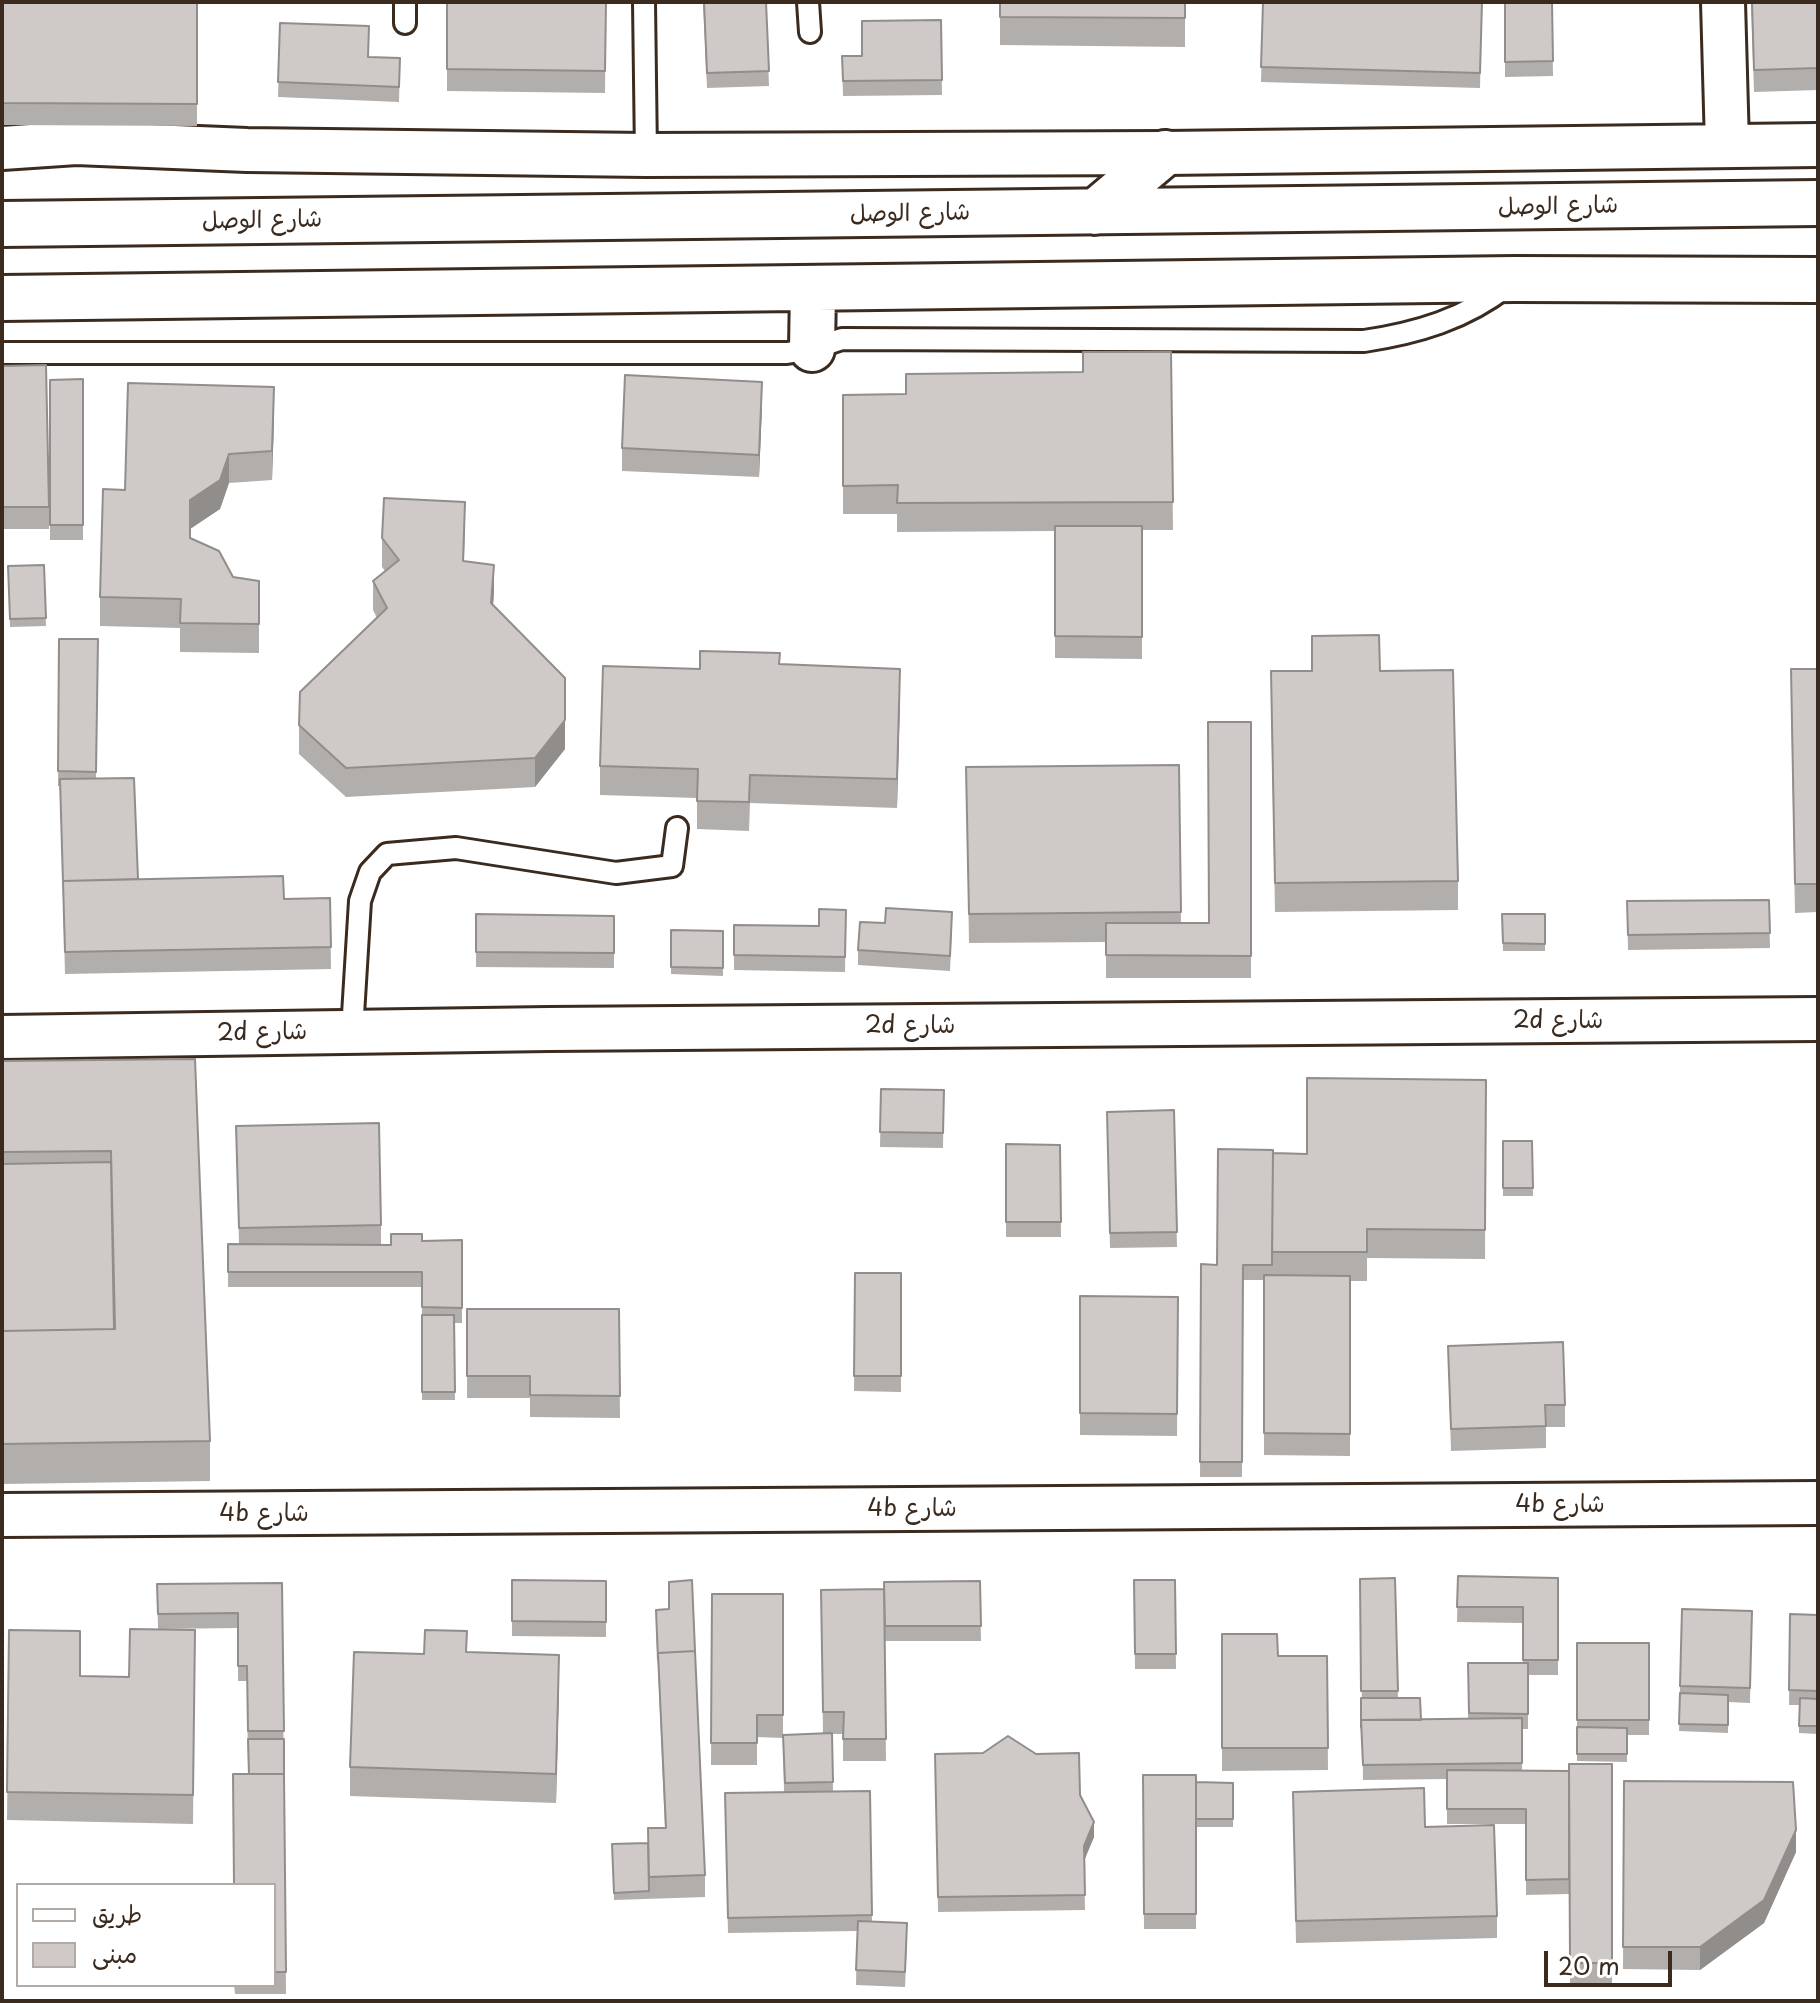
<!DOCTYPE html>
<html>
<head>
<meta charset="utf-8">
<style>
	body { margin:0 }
	#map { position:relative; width:1820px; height:2003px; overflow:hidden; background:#fff; font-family:"Playpen Sans","Playpen Sans Arabic",sans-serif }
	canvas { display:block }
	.frame { position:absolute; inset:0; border:4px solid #3b2a1e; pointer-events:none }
	.legend { position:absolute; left:16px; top:1883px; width:260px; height:104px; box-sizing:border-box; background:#fff; border:2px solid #b1aaa5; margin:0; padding:10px 14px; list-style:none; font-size:24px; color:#3b2a1e }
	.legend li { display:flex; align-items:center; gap:16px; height:40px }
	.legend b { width:40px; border:2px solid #b1aaa5 }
	.scale { position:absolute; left:1544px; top:1951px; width:128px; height:36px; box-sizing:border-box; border:4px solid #3b2a1e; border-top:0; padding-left:10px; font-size:24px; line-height:28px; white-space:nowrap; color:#3b2a1e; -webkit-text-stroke:6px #fff; paint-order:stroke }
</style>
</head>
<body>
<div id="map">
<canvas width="1820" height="2003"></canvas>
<div class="frame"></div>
<ul class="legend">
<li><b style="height:10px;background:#fff"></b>طريق</li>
<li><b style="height:22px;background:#cfcac7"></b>مبنى</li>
</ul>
<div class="scale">20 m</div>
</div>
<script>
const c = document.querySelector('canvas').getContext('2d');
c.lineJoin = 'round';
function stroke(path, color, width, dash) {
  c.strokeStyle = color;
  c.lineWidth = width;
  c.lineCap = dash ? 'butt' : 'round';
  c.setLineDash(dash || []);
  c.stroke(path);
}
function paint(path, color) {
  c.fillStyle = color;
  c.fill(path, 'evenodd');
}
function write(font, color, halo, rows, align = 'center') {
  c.font = font + ' "Playpen Sans","Playpen Sans Arabic",sans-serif';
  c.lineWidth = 6;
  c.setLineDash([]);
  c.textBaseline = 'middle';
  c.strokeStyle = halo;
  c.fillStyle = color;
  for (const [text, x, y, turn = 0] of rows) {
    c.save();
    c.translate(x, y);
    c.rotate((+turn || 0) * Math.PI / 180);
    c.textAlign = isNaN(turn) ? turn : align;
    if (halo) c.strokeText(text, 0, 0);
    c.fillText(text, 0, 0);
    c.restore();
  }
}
const lane = new Path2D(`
	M644,2L646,155
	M808,2L810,32
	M405,23V2
	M2,353H787L812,349L842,339L1364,341C1417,333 1465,319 1507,286
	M352,1031L360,901L370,872L387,854L456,848L616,873L672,866L677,828`);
const street = new Path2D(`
	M1723,2L1727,145
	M2,148L76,143L247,150L646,155L1165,153L1818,145
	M2,1037L549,1029L1818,1019
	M2,1515L1818,1503`);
const primary = new Path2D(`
	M1095,212L1165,153
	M2,224L1818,203
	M2,298L1515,279L1818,280
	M812,349L813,289`);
stroke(lane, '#3b2a1e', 26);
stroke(street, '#3b2a1e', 48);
stroke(primary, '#3b2a1e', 50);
stroke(lane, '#fff', 20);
stroke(street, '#fff', 42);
stroke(primary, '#fff', 44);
paint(new Path2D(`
	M2,2H197V126L2,125Z
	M447,2H606L605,93L447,91Z
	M703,2H766L769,86L707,88Z
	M1000,2H1185V47L1000,45Z
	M1263,2H1482L1480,88L1261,82Z
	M1505,2H1552L1553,76L1505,77Z
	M1751,2H1818V90L1754,92Z
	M941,20L942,95L843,96L842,56H862Z
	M280,23L368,57L400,58L399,102L278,97Z
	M1171,352L1173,530H1142V659L1055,658V531L897,532V514H843V395L906,394L1083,372Z
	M2,366L49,507V529H2Z
	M83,379V540H50V380Z
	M762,404L759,477L622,471V448Z
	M274,416L272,480L229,483L220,509L190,529V538L233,577L259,581V653L180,652V628L100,626V597L125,490Z
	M465,531L464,561L494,593L493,604L565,749L535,787L346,797L299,754V725L377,618L373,610V581L385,571L382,567V538Z
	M44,565L46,626L10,627L8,566Z
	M59,639H98L96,778L138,879L284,899L330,898L331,969L65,974L60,786H58Z
	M780,664L900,697L897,808L750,803L749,831L697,829V798L600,795V766L700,669Z
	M1818,669V912L1795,913L1791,698Z
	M1380,671L1458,881V910L1275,912L1271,700Z
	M1251,722V978H1106V942L969,943L966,767L1179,765L1181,923H1209Z
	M1769,900L1770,948L1628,950L1627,901Z
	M846,910L845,972L734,970V925L819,926Z
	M476,914L614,916V968L476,967Z
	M1502,914H1545V951H1503Z
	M885,923L952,927L950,971L858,965V950Z
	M671,930L723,931V976L671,974Z
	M195,1059L210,1441V1481L2,1484V1061Z
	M1486,1080L1485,1259L1367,1258V1281H1350V1456L1264,1455V1280H1243L1242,1477H1200L1201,1264L1217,1265L1272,1221L1307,1154Z
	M881,1089L944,1090L943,1148L880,1147Z
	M1174,1110L1177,1247L1110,1248L1107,1112Z
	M236,1126L381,1225V1245H391L422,1241L462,1240V1323H454L455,1400H422V1287H228V1244H239Z
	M1503,1141H1532L1533,1196H1503Z
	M1006,1144L1060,1145L1061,1237H1006Z
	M855,1273H901V1392L854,1391Z
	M1080,1296L1178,1297L1177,1436L1080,1435Z
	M467,1309H619L620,1418L530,1417V1398H467Z
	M1448,1346L1565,1405V1427H1546V1448L1451,1451Z
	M1458,1576L1558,1578V1675H1528V1729H1522V1771H1569V1894L1526,1895V1824H1447V1779L1363,1780L1360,1579L1395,1578L1398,1698L1421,1720L1468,1719V1663H1523V1623L1457,1622Z
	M512,1580L606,1581V1637L512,1636Z
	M1134,1580H1175L1176,1669H1135Z
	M980,1581L981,1641H885L884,1582Z
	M282,1583L286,1994H235L234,1985H274V1885L248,1774L247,1681H238V1628L158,1629L157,1584Z
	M884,1589L886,1761H843V1734H832L833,1791H870L872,1922L907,1938L905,1987L856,1985L857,1931L728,1933L725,1793L784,1792L783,1735L823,1734L821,1590Z
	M712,1594H783V1738L757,1737V1765H711Z
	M1752,1611L1750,1703L1728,1702V1733L1679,1731L1680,1686Z
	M1790,1614L1818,1615V1734L1799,1733V1705H1789Z
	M656,1625L705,1875V1897L614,1900L612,1844L648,1843L665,1828Z
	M9,1630L80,1676L129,1677L195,1630L193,1824L7,1820Z
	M1222,1634L1278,1656H1327L1328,1770L1222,1771Z
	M1577,1643H1649V1735H1627V1762L1577,1761Z
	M467,1652L559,1684L556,1803L350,1796V1767L424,1654Z
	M935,1754L1080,1795L1094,1837L1084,1860L1085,1910L938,1912Z
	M1569,1764H1612V1985H1570Z
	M1143,1775L1196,1782L1233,1783V1827H1196V1929H1144Z
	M1624,1781L1796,1852L1764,1923L1700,1970L1623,1969Z
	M1293,1792L1425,1827L1497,1916V1938L1296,1943Z`), '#b2aeab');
paint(new Path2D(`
	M762,382V404L759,477V455Z
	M274,387V416L272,480V451Z
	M229,454V483L220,509L190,529V500Z
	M494,565V593L491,631V603Z
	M900,669V697L897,808V779Z
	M565,720V749L535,787V758Z
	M559,1655V1684L556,1803V1774Z
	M1094,1822V1837L1084,1861V1846Z
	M1796,1830V1852L1764,1923L1700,1970V1947Z`), '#918d8b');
const building = new Path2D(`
	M2,2H197V104L2,103Z
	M447,2H606L605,71L447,69Z
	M704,2H766L769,71L707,73Z
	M1000,2H1185V18L1000,17Z
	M1263,2H1482L1480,73L1261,67Z
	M1505,2H1552L1553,61L1505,62Z
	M1752,2H1818V68L1754,70Z
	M941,20L942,80L843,81L842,56H862V21Z
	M280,23L369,26L368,57L400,58L399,87L278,82Z
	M1083,352H1171L1173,502L897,503L898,485L843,486V395L906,394V374L1083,372Z
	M46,365L49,507H2V366Z
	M625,375L762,382L759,455L622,448Z
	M83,379V525H50V380Z
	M128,383L274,387L272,451L229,454L220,480L190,500V538L219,551L233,577L259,581V624L180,623L181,599L100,597L103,489L125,490Z
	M384,498L465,502L463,561L494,565L491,603L565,678V720L535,758L346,768L299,725L300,692L387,608L373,581L399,560L382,538Z
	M1055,526H1142V637L1055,636Z
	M44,565L46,618L10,619L8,566Z
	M1379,635L1380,671L1453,670L1458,881L1275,883L1271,671H1312V636Z
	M59,639H98L96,772L58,771Z
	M700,651L780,653L779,664L900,669L897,779L750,775L749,802L697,801L698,769L600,766L603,666L700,669Z
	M1791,669H1818V884H1795Z
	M1208,722H1251V956L1106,955V923H1209Z
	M1179,765L1181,912L969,914L966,767Z
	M134,778L138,879L63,881V883L60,779Z
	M283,876L284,899L330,898L331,947L65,952L63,881Z
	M1769,900L1770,933L1628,935L1627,901Z
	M886,908L952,912L950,956L858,950L860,922L885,923Z
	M819,909L846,910L845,957L734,955V925L819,926Z
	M476,914L614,916V953L476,952Z
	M1502,914H1545V944L1503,943Z
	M671,930L723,931V968L671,967Z
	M195,1059L210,1441L2,1444V1331L115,1329L111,1151L2,1152V1061Z
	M1307,1078L1486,1080L1485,1230L1367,1229V1252H1272L1273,1153L1307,1154Z
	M881,1089L944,1090L943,1133L880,1132Z
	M1174,1110L1177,1232L1110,1233L1107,1112Z
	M379,1123L381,1225L239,1228L236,1126Z
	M1503,1141H1532L1533,1188H1503Z
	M1006,1144L1060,1145L1061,1222H1006Z
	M1218,1149L1273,1150L1272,1265H1243L1242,1462H1200L1201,1264L1217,1265Z
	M111,1162L114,1329L2,1331V1164Z
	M391,1234H422V1241L462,1240V1308L422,1307V1272H228V1244L391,1245Z
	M855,1273H901V1376H854Z
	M1264,1275L1350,1276V1434L1264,1433Z
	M1080,1296L1178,1297L1177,1414L1080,1413Z
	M467,1309H619L620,1396L530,1395V1376H467Z
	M422,1315H454L455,1392H422Z
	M1563,1342L1565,1405H1545L1546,1426L1451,1429L1448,1346Z
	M1458,1576L1558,1578V1660H1523V1607H1457Z
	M1395,1578L1398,1691H1361L1360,1579Z
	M512,1580L606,1581V1622L512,1621Z
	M692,1580L695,1651L658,1653V1660L656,1610L669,1609V1582Z
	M1134,1580H1175L1176,1654H1135Z
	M980,1581L981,1626H885L884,1582Z
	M282,1583L284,1731H248L247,1666H238V1613L158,1614L157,1584Z
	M884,1589L886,1739H843L844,1712H823L821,1590Z
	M712,1594H783V1715H757V1743H711Z
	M1682,1609L1752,1611L1750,1688L1680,1686Z
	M1790,1614L1818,1615V1691L1789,1690Z
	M130,1629L195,1630L193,1795L7,1792L9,1630L80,1631V1676L129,1677Z
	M425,1630L467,1631L466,1652L559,1655L556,1774L350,1767L354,1652L424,1654Z
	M1222,1634H1277L1278,1656H1327L1328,1748H1222Z
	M1577,1643H1649V1720H1577Z
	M695,1651L705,1875L649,1877L648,1828H666L658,1653Z
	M1468,1663H1528V1714L1469,1713Z
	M1680,1693L1728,1695V1725L1679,1724Z
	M1361,1698H1420L1421,1720H1361V1728Z
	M1800,1698L1818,1699V1726H1799Z
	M1522,1718V1763L1363,1765L1361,1720Z
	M1577,1727L1627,1728V1754H1577Z
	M832,1733L833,1782L785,1783L783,1735Z
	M1008,1736L1036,1754L1079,1753L1080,1795L1094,1822L1084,1846L1085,1895L938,1897L935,1754L983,1753Z
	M248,1739H284V1776V1774H249Z
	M1569,1764H1612V1963H1570Z
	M1447,1770L1569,1771V1879L1526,1880V1809H1447Z
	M233,1774H284L286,1972H274V1885H234Z
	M1143,1775H1196V1914H1144Z
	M1624,1781L1793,1782L1796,1830L1764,1900L1700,1947H1623Z
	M1196,1782L1233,1783V1819H1196Z
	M1424,1788L1425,1827L1494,1825L1497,1916L1296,1921L1293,1792Z
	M870,1791L872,1915L728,1918L725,1793Z
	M648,1843L649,1891L614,1893L612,1844Z
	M858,1921L907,1923L905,1972L856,1970Z`);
paint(building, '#cfcac7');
stroke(building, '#918d8b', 2);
write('24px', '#3b2a1e', '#fff', [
	["شارع الوصل",1558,207,-1],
	["شارع الوصل",910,214,-1],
	["شارع الوصل",262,221,-1],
	["2d شارع",1558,1021],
	["2d شارع",910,1026],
	["2d شارع",262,1033,-1],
	["4b شارع",1560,1505],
	["4b شارع",912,1509],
	["4b شارع",264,1514]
]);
</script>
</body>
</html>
